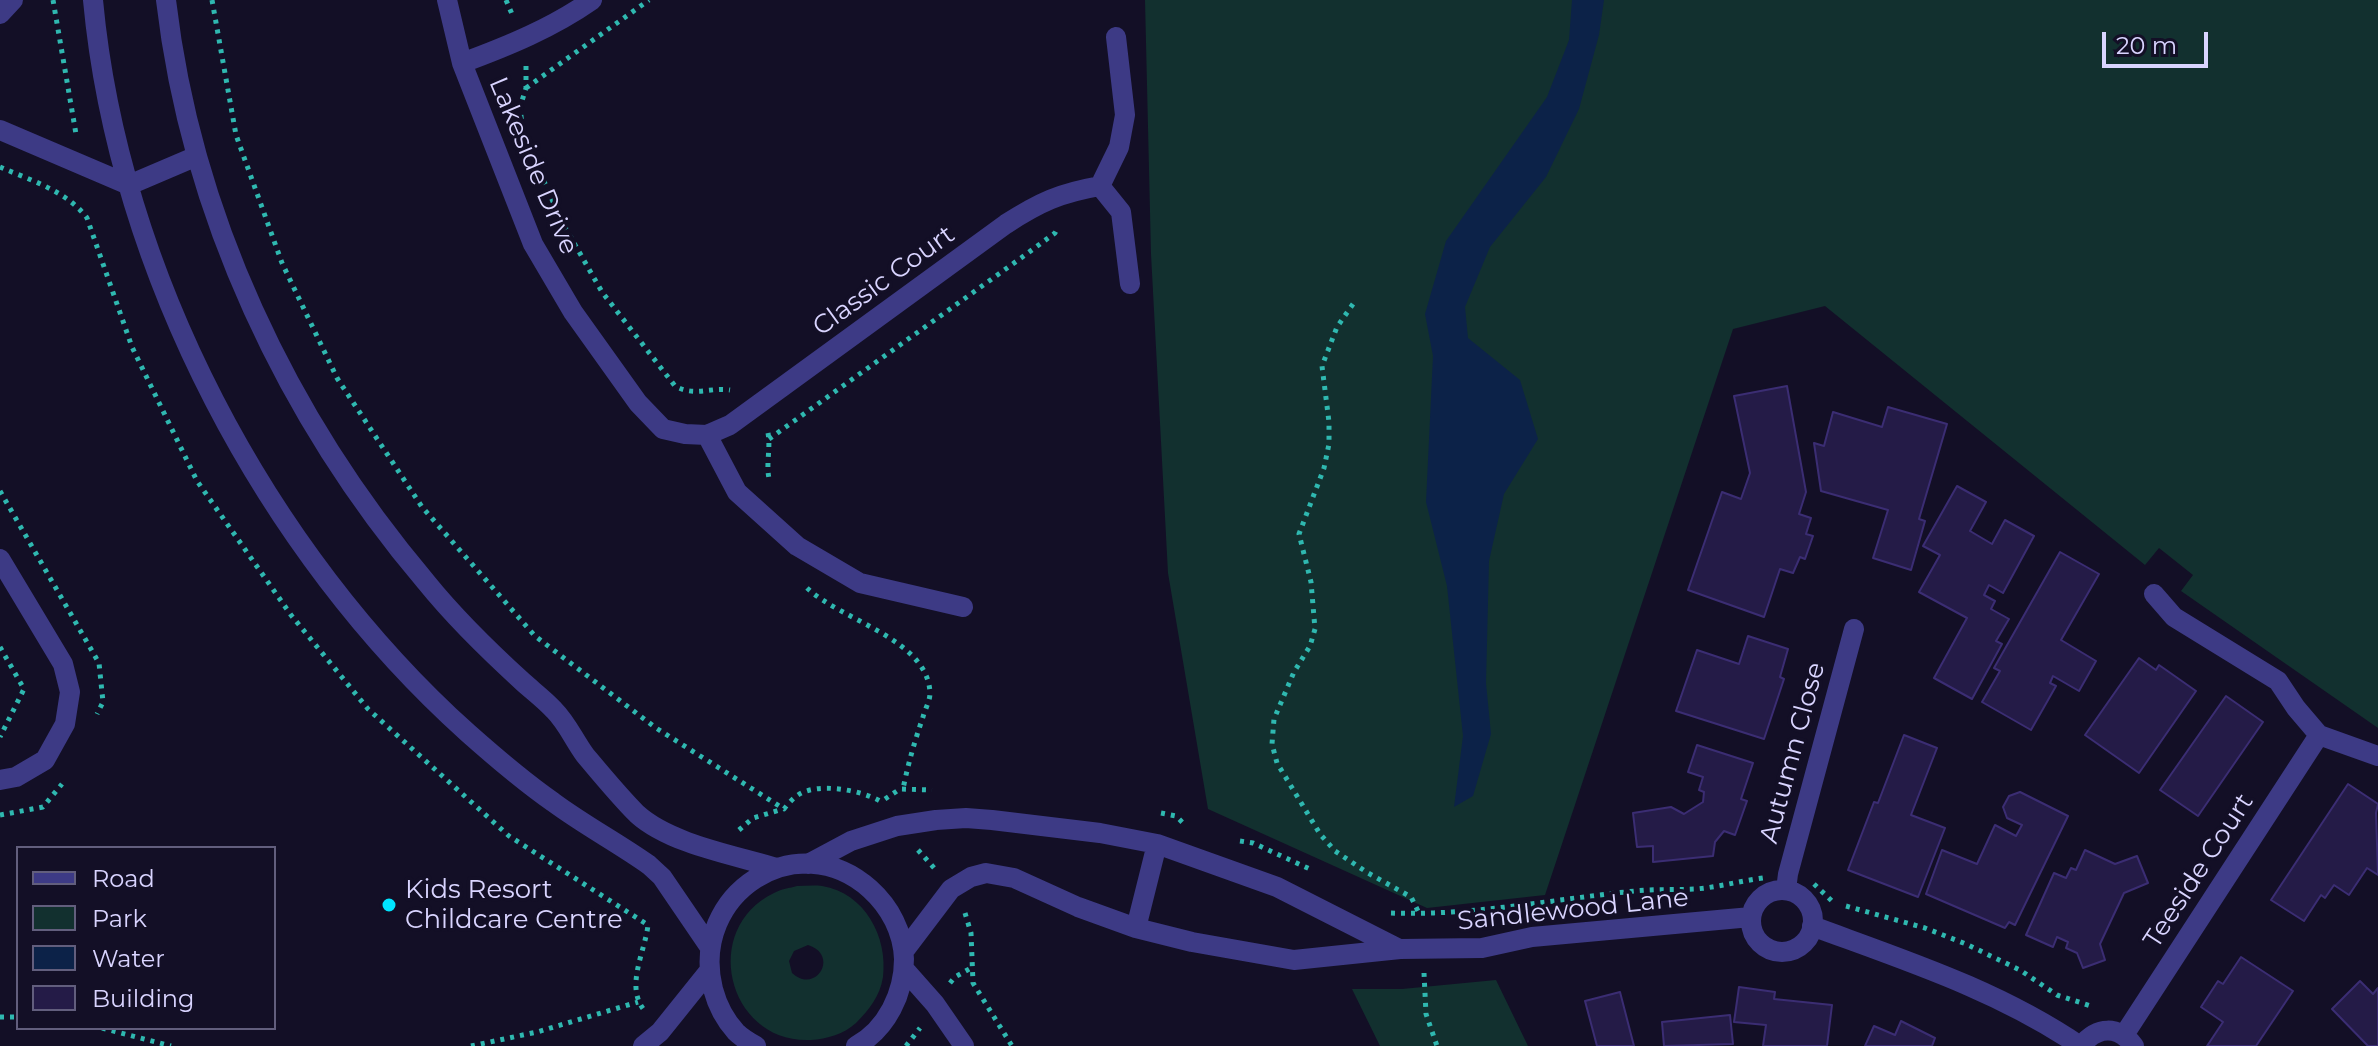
<!DOCTYPE html>
<html>
<head>
<meta charset="utf-8">
<style>
	body { margin:0 }
	#map { position:relative; width:2378px; height:1046px; overflow:hidden; background:#130f26; font-family:Montserrat,sans-serif }
	canvas { display:block }
	.legend { position:absolute; left:16px; top:846px; width:260px; height:184px; box-sizing:border-box; background:#130f26; border:2px solid #625e7d; margin:0; padding:10px 14px; list-style:none; font-size:24px; color:#d9d4ff }
	.legend li { display:flex; align-items:center; gap:16px; height:40px }
	.legend b { width:40px; border:2px solid #625e7d }
	.scale { position:absolute; left:2102px; top:32px; width:106px; height:36px; box-sizing:border-box; border:4px solid #d9d4ff; border-top:0; padding-left:10px; font-size:24px; line-height:28px; white-space:nowrap; color:#d9d4ff; -webkit-text-stroke:6px #130f26; paint-order:stroke }
</style>
</head>
<body>
<div id="map">
<canvas width="2378" height="1046"></canvas>
<ul class="legend">
<li><b style="height:10px;background:#3d3a85"></b>Road</li>
<li><b style="height:22px;background:#12302f"></b>Park</li>
<li><b style="height:22px;background:#0c2248"></b>Water</li>
<li><b style="height:22px;background:#241b47"></b>Building</li>
</ul>
<div class="scale">20 m</div>
</div>
<script>
const c = document.querySelector('canvas').getContext('2d');
c.lineJoin = 'round';
function paint(path, color) {
  c.fillStyle = color;
  c.fill(path, 'evenodd');
}
function stroke(path, color, width, dash) {
  c.strokeStyle = color;
  c.lineWidth = width;
  c.lineCap = dash ? 'butt' : 'round';
  c.setLineDash(dash || []);
  c.stroke(path);
}
function write(font, color, halo, rows, align = 'center') {
  c.font = font + ' Montserrat,sans-serif';
  c.lineWidth = 7;
  c.setLineDash([]);
  c.textBaseline = 'middle';
  c.strokeStyle = halo;
  c.fillStyle = color;
  for (const [text, x, y, turn = 0] of rows) {
    c.save();
    c.translate(x, y);
    c.rotate((+turn || 0) * Math.PI / 180);
    c.textAlign = isNaN(turn) ? turn : align;
    if (halo) c.strokeText(text, 0, 0);
    c.fillText(text, 0, 0);
    c.restore();
  }
}
paint(new Path2D(`
	M1145,0H2378V728L2181,591L2193,575L2159,548L2145,565L1825,306L1733,329L1545,895L1427,908L1208,809L1168,573L1151,254Z
	M797,886C805,886 814,885 822,886C865,893 888,937 883,977C880,996 869,1010 856,1023C844,1034 827,1039 811,1040C728,1044 699,929 774,893C781,889 790,888 797,886ZM808,945C840,955 816,995 792,973L789,961L794,951Z
	M1496,980L1528,1046H1380L1352,989H1402Z`), '#12302f');
paint(new Path2D(`
	M1572,0H1604L1599,35L1579,109L1546,177L1490,247L1465,307L1468,338L1520,380L1538,439L1504,494L1489,561L1486,683L1491,734L1473,796L1454,807L1463,736L1447,586L1426,502L1433,356L1425,314L1446,241L1547,97L1569,40Z`), '#0c2248');
const building = new Path2D(`
	M1787,386L1806,492L1799,514L1811,518L1806,534L1813,536L1805,559L1800,557L1793,573L1780,569L1764,617L1688,590L1722,492L1741,499L1750,473L1734,396Z
	M1888,407L1947,424L1919,519L1925,521L1911,570L1873,558L1888,510L1821,491L1814,443L1824,446L1833,412L1882,427Z
	M1957,486L1986,502L1970,531L1992,544L2005,520L2034,536L2003,593L1989,585L1984,595L1995,601L1991,609L2009,619L1996,641L2002,644L1972,699L1934,678L1967,618L1919,592L1940,555L1923,546Z
	M2060,552L2099,574L2061,640L2096,661L2079,691L2053,676L2050,683L2056,686L2031,730L1982,702L2000,671L1994,668Z
	M1748,636L1788,649L1780,677L1784,679L1764,739L1676,711L1697,650L1739,664Z
	M2139,658L2156,670L2159,665L2196,691L2139,773L2085,735Z
	M2226,696L2263,722L2198,816L2160,790Z
	M1904,735L1937,748L1911,815L1945,828L1918,897L1848,870L1874,802L1878,803Z
	M1697,745L1753,763L1741,799L1747,801L1735,835L1724,831L1715,842L1713,856L1653,862V846L1637,847L1633,813L1671,807L1684,814L1703,802L1704,792L1699,790L1703,777L1688,772Z
	M2348,784L2378,804L2376,813L2378,875L2367,868L2349,895L2334,885L2325,898L2321,895L2304,921L2271,900Z
	M2020,792L2068,816L2015,925L2009,922L2005,928L1926,894L1942,850L1977,864L1995,825L2016,836L2022,825L2007,818L2003,807L2009,796Z
	M2085,850L2115,864L2137,856L2148,883L2124,893L2100,944L2105,960L2083,968L2077,953L2066,948L2068,942L2057,937L2053,947L2026,935L2054,873L2066,878L2071,868L2076,870Z
	M2241,957L2293,991L2256,1046H2207L2223,1022L2201,1007L2218,981L2223,984Z
	M2360,981L2373,994L2378,988V1046H2368L2332,1009Z
	M1739,987L1775,992L1774,999L1832,1005L1827,1046H1763L1766,1025L1734,1022Z
	M1620,992L1634,1046H1597L1585,1001Z
	M1730,1015L1733,1044L1664,1046L1662,1022Z
	M1901,1021L1935,1038L1932,1046H1865L1874,1026L1895,1035Z`);
paint(building, '#241b47');
stroke(building, '#3b2d73', 2);
stroke(new Path2D(`
	M53,0L76,134
	M212,0L236,135L282,263L337,378L422,507L535,636L656,728L784,809C788,804 793,798 798,795C817,782 861,790 880,801
	M506,0L512,14
	M526,66V88L520,107L523,134L562,222L602,292L675,386C694,397 710,387 730,390
	M526,88L649,0
	M0,167C30,180 67,191 87,218L132,347L197,481L291,615L368,709L509,836L648,925C645,952 625,986 644,1010
	M1353,304L1337,327L1322,366L1329,422V444L1324,468L1299,534L1311,582L1315,629L1310,646L1294,672L1274,719L1272,744L1277,763L1320,834L1335,851L1368,873L1411,897L1420,915
	M768,433C771,449 765,467 770,482
	M769,439L1021,258L1055,233L1058,227
	M0,491L99,663L103,702L97,714
	M807,588C842,621 928,639 930,693C930,701 925,709 923,717C915,740 908,764 903,789
	M0,647L24,689L0,737
	M885,799L900,789L932,790
	M1161,813L1176,816L1183,823
	M0,815L43,807L62,784
	M739,830L753,818L783,809
	M1240,841L1253,843L1312,870
	M918,850L935,869
	M1814,884L1833,902
	M1846,906L1925,928L1966,944L2020,970L2057,995L2091,1006
	M965,913L971,933L973,983L1012,1046
	M1391,913C1473,916 1554,899 1635,891C1655,889 1676,890 1696,889C1719,887 1740,881 1763,878
	M1424,973L1426,1014L1437,1046
	M950,983L955,977L971,968
	M0,1017H18
	M102,1028L171,1046
	M471,1046L537,1032L638,1002
	M906,1046L920,1028`), '#2fb8b0', 5, [4, 6]);
stroke(new Path2D(`
	M93,0C118,271 266,552 468,733C495,757 523,781 553,802C584,825 618,843 649,865L662,877L709,946
	M166,0C191,214 287,418 426,582C455,618 489,651 523,682C533,691 545,700 554,710C567,723 574,740 585,755C601,774 619,796 637,814C670,844 734,855 777,868
	M447,0L462,63L533,244L573,312L638,403L663,429L685,434L707,435L737,492L797,546L860,583L963,607
	M0,14L13,0
	M462,63C508,46 552,28 592,0
	M0,130L129,185L197,156
	M1100,186L1119,147L1125,115L1116,37
	M1100,186L1121,212L1130,284
	M707,435L730,425L1006,224C1040,202 1060,193 1100,186
	M0,559L63,664L70,692L65,724L45,760L16,777L0,780
	M2154,594L2174,617L2278,681L2296,708L2319,735L2378,756
	M808,864L851,841L897,826L936,820L966,818L992,820L1100,833L1157,844L1277,887L1399,949
	M1786,890L1788,874L1854,629
	M1751 921a31 31 0 1 1 62 0a31 31 0 1 1-62 0Z
	M1812,926C1904,960 1998,990 2080,1046
	M1136,928L1157,844
	M904,951L951,889L971,877L986,873L1014,878L1078,907L1136,928L1192,942L1294,960L1400,949L1482,948L1532,937L1751,917
	M904,969L935,1004L964,1046
	M2124,1035L2319,735
	M643,1046L660,1032L709,971
	M756,1046C749,1042 741,1037 736,1032C725,1020 717,1004 713,989C689,893 798,824 870,889C890,907 903,932 904,959C904,993 887,1029 856,1046
	M2081,1046C2097,1026 2118,1025 2134,1046`), '#3d3a85', 20);
for (const [x, y, r, color] of [
	[389,905,8,"#00e5ff"]
]) {
  const dot = new Path2D();
  dot.arc(x, y, r, 0, 2 * Math.PI);
  c.fillStyle = color;
  c.fill(dot);
  stroke(dot, '#130f26', 3);
}
write('26px', '#d9d4ff', '#130f26', [
	["Lakeside Drive",533,166,67],
	["Classic Court",884,281,-36],
	["Autumn Close",1793,753,-75],
	["Teeside Court",2199,871,-57],
	["Sandlewood Lane",1573,910,-6]
]);
write('26px', '#d9d4ff', '#130f26', [
	["Kids Resort",405,890],
	["Childcare Centre",405,920]
], 'left');
</script>
</body>
</html>
